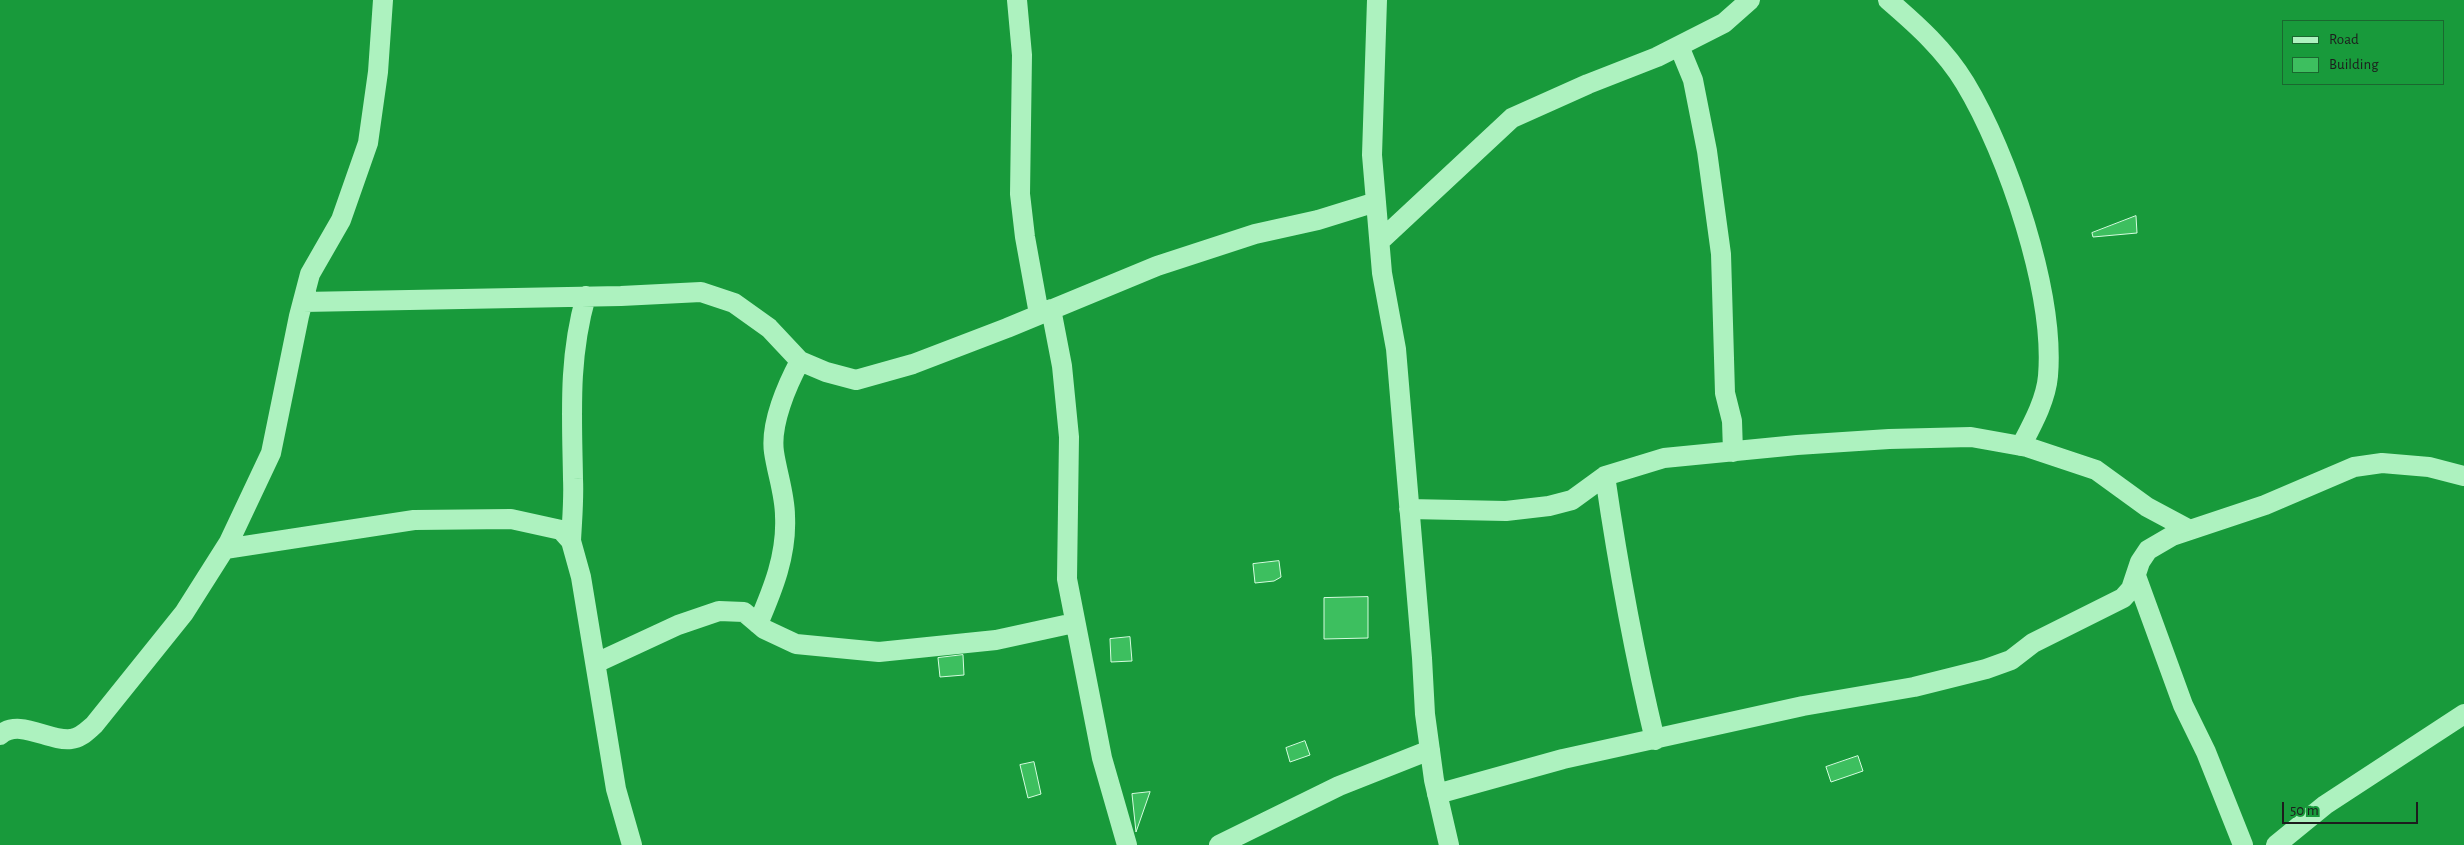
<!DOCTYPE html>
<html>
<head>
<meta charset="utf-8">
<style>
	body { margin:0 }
	#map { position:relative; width:2464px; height:845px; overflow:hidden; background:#189a3b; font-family:"Alegreya Sans",sans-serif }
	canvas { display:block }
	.legend { position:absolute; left:2282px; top:20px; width:162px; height:65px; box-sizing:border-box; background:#189a3b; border:1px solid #1a682f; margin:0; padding:6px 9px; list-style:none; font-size:15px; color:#1d1d1d }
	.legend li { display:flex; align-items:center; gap:10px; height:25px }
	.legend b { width:25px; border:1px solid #1a682f }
	.scale { position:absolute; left:2282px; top:802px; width:136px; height:22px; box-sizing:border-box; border:2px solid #1d1d1d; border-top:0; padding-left:6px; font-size:15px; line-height:18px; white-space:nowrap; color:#1d1d1d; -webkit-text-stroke:4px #189a3b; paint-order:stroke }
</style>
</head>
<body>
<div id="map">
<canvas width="2464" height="845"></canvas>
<ul class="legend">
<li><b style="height:6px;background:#adf2bf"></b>Road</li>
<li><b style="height:14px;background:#3dbf5f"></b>Building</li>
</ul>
<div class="scale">50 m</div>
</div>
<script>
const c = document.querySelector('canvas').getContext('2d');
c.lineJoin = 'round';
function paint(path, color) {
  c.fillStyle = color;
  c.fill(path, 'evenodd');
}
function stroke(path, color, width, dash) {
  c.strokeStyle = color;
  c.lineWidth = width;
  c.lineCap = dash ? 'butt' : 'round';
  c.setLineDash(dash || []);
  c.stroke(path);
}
const building = new Path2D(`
	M2136,216L2137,233L2093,237L2092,233Z
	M1279,561L1281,577L1274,581L1255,583L1253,564Z
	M1368,597V638L1324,639V598Z
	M1130,637L1132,661L1111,662L1110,639Z
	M963,655L964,675L940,677L938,658Z
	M1305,741L1310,755L1290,762L1286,748Z
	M1858,756L1863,771L1831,782L1826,767Z
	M1034,762L1041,794L1028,798L1020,765Z
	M1150,792L1136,832L1132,794Z`);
paint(building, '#3dbf5f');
stroke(building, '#d5fcdf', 1);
stroke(new Path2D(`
	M1017,0L1022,55L1020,194L1025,237L1039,314
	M1377,0L1372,155L1382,273L1396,349L1422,658L1425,714L1434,780L1449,845
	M1888,0C1917,25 1945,50 1965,83C2008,154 2055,293 2048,376C2046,400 2032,425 2021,446
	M1679,46L1693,80L1707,151L1721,254L1725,393L1732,421L1733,452
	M1380,241L1512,118L1588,84L1657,57L1724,23L1750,0
	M303,302L621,296L701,292L734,303L769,328L800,361L826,372L856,380L913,364L1007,328L1157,266L1255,234L1318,220L1376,202
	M1051,309L1062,366L1069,437L1067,579L1102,758L1127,845
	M1605,476C1618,565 1634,653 1655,740
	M1409,509L1506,511L1549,506L1572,500L1605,476L1664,458L1797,445L1889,439L1971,437L2027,447L2096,470L2147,507L2190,530
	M571,541C572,520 574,500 573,479C572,415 568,359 586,296
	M225,549L414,520L511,519L561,530L571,541L581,577L616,789L632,845
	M2136,576L2183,705L2206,752L2243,845
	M758,624C773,589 787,555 785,516C785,495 777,473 774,452C770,424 787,385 800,361
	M596,663L678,625L719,611L744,612L764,629L796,644L879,652L996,640L1074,623
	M0,735C19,718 50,742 71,739C81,738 87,731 94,725L184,613L229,542L271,453L299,316L310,274L341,220L368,143L378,72L383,0
	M1437,794L1563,759L1803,706L1914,687L1986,669L2011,660L2033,643L2123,598L2131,589L2140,562L2148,550L2172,536L2265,505L2354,467L2382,463L2429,467L2464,476
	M1219,845L1339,786L1430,750
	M2276,845L2325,805L2464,714`), '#adf2bf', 20);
</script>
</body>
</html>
